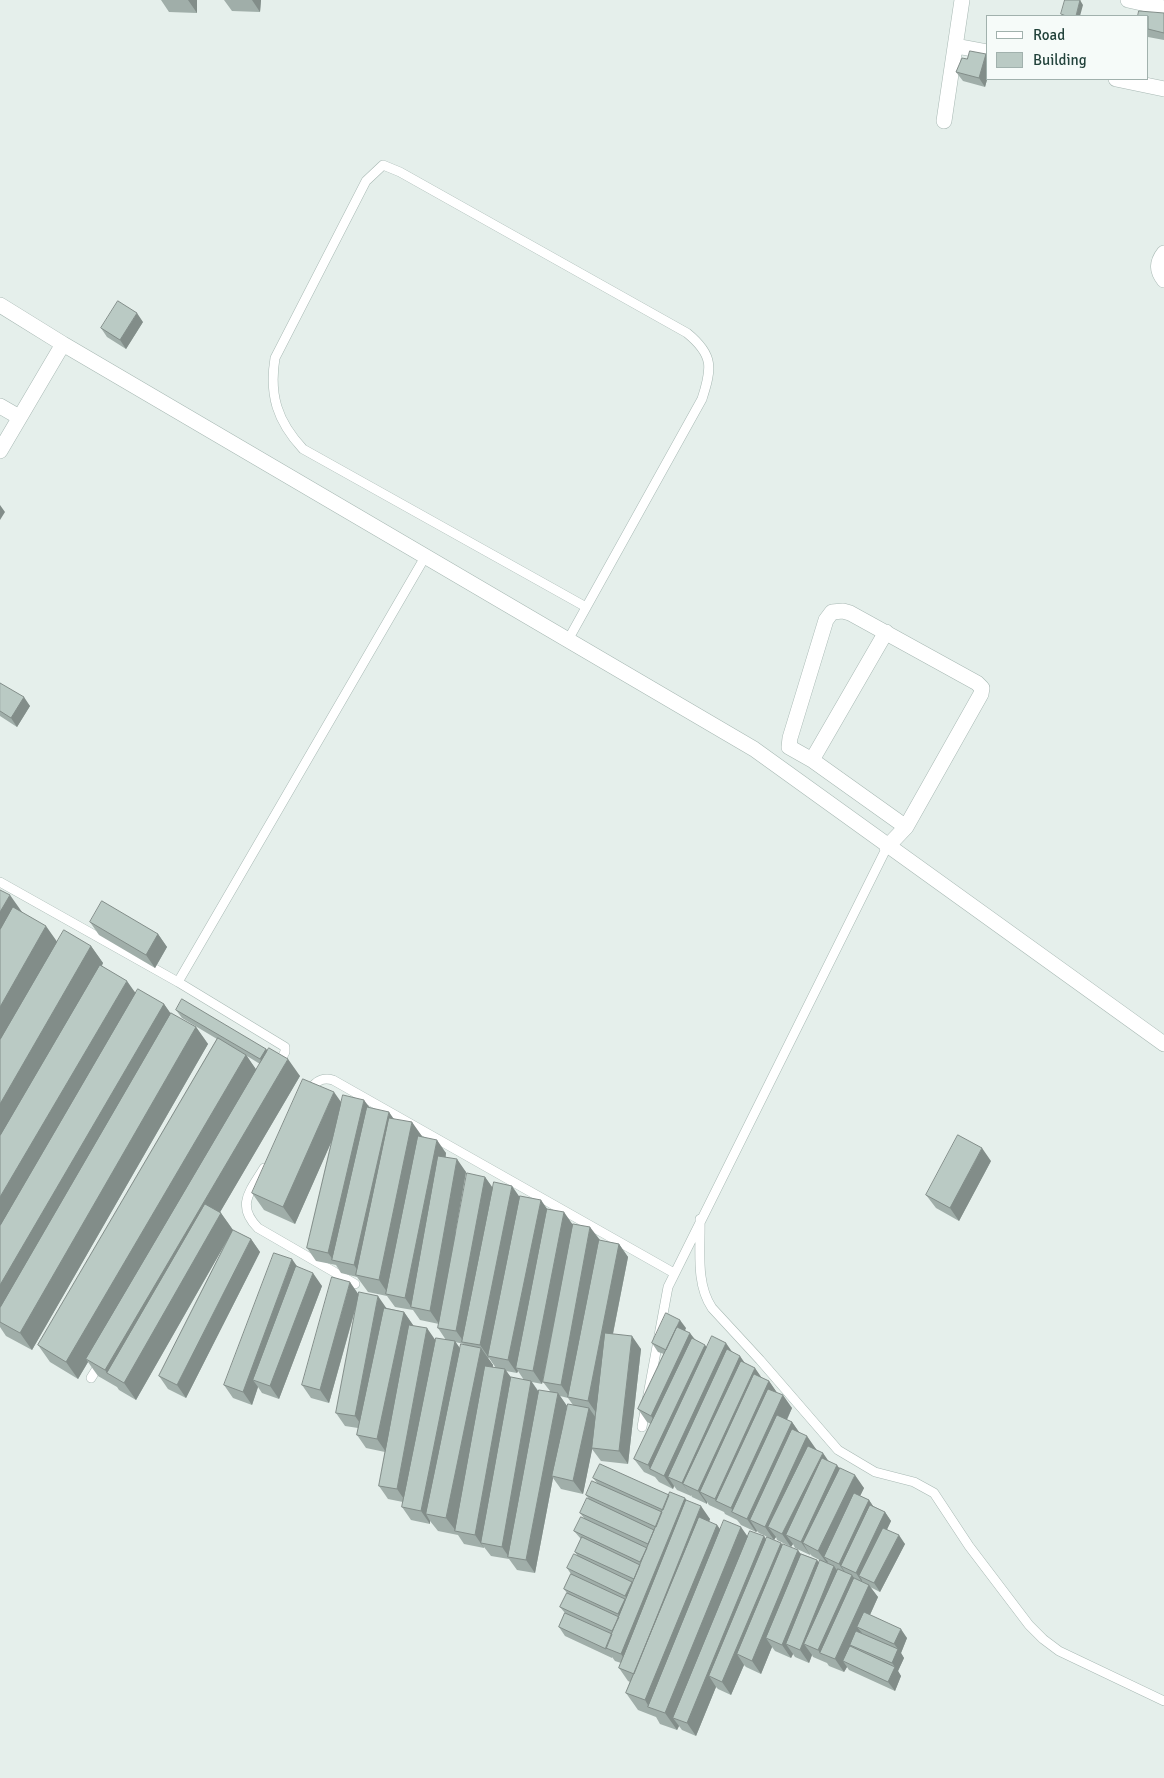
<!DOCTYPE html>
<html>
<head>
<meta charset="utf-8">
<style>
	body { margin:0 }
	#map { position:relative; width:1164px; height:1778px; overflow:hidden; background:#e5efeb; font-family:Signika,sans-serif }
	canvas { display:block }
	.legend { position:absolute; left:986px; top:15px; width:162px; height:65px; box-sizing:border-box; background:#f6fbf9; border:1px solid #a1b1ad; margin:0; padding:6px 9px; list-style:none; font-size:15px; color:#22423b }
	.legend li { display:flex; align-items:center; gap:10px; height:25px }
	.legend b { width:25px; border:1px solid #a1b1ad }
</style>
</head>
<body>
<div id="map">
<canvas width="1164" height="1778"></canvas>
<ul class="legend">
<li><b style="height:6px;background:#fff"></b>Road</li>
<li><b style="height:14px;background:#bacac4"></b>Building</li>
</ul>
</div>
<script>
const c = document.querySelector('canvas').getContext('2d');
c.lineJoin = 'round';
function stroke(path, color, width, dash) {
  c.strokeStyle = color;
  c.lineWidth = width;
  c.lineCap = dash ? 'butt' : 'round';
  c.setLineDash(dash || []);
  c.stroke(path);
}
function paint(path, color) {
  c.fillStyle = color;
  c.fill(path, 'evenodd');
}
const service = new Path2D(`
	M568,640L702,399C712,368 714,355 687,333L400,172L383,165L366,181L275,358C269,395 277,421 303,449L586,607
	M0,882L178,982
	M278,1065L285,1052V1047L178,982L425,557
	M309,1092C315,1081 322,1077 333,1080L674,1273
	M264,1168C251,1190 235,1205 258,1228L355,1284
	M700,1219C701,1248 695,1283 712,1308L760,1360L838,1450L875,1472L914,1482L934,1493L969,1546L1029,1625L1043,1639L1059,1651L1164,1701
	M91,1378L101,1362
	M642,1427L668,1287L887,847`);
const minor = new Path2D(`
	M1128,0L1164,8
	M956,46L988,52
	M1116,79L1164,89
	M944,121L962,0
	M1164,253C1157,262 1156,270 1164,280
	M0,305L63,344L754,749L1164,1044
	M0,406L19,417
	M0,451L63,344
	M812,760L886,632
	M887,847L906,827L981,694L982,688L977,683L850,613L843,611L832,612L826,620L790,738L789,747L812,760L906,827`);
stroke(service, '#a7b8b3', 10);
stroke(minor, '#a7b8b3', 16);
stroke(service, '#fff', 9);
stroke(minor, '#fff', 15);
paint(new Path2D(`
	M161,0H197V13L169,12Z
	M224,0H261L260,12L232,11Z
	M1164,13V40L1148,37V16Z
	M986,54L988,57V76L985,87L963,81L956,72L967,59Z
	M143,322L126,349L107,337L101,328Z
	M0,683L30,706L17,727L0,716Z
	M0,890L22,912L57,942L91,946L103,963L102,966L136,993L164,1004L170,1013L196,1027L208,1044L32,1350L6,1336L0,1327Z
	M90,922L158,934L167,947L155,968L99,935Z
	M176,1010L266,1049L268,1051L300,1076L220,1212L233,1230L251,1239L260,1252L186,1398L168,1389L159,1376L228,1239L136,1400L119,1390L117,1387L98,1376L88,1362L78,1379L50,1362L38,1345L217,1039L182,1018ZM247,1056L260,1064L256,1070Z
	M341,1103L369,1108L393,1118L446,1153V1157L466,1172L455,1234L485,1177L493,1188L520,1198L547,1209L599,1240L619,1244L628,1257L613,1334L641,1349L628,1464L601,1461L592,1449L583,1494L561,1489L553,1478L535,1573L517,1570L509,1559L491,1556L484,1547V1548L464,1544L458,1535L438,1531L430,1521V1524L411,1520L402,1507L403,1502L388,1499L379,1486L385,1452L366,1448L357,1435L358,1428L345,1426L336,1413L356,1307L329,1403L311,1398L302,1385L358,1294L387,1308L404,1312L413,1325L435,1340H446L438,1328L439,1324L420,1320L413,1310L395,1307L387,1296L368,1292L357,1277L341,1273L336,1265L316,1261L307,1248L332,1140L295,1224L264,1210L252,1193ZM561,1287L543,1382L550,1391L539,1392L532,1382L542,1384ZM455,1342L464,1344L465,1345L460,1349ZM488,1358H489L496,1368L493,1367V1365ZM506,1371L517,1373L518,1371L524,1380L511,1377ZM560,1396L568,1398L573,1405L563,1426L567,1406Z
	M991,1161L959,1221L936,1208L926,1195Z
	M297,1267L322,1286L279,1399L262,1393L258,1387L252,1405L233,1398L224,1385Z
	M686,1328L685,1330L695,1340L707,1347L732,1352L762,1378L769,1381L777,1393L792,1408L787,1420L792,1422L799,1432L828,1461L840,1468L864,1488L860,1496L869,1500L873,1506L885,1512L891,1521L887,1529L905,1544L880,1592L870,1587L878,1597L870,1615L907,1638L901,1653L904,1658L898,1671L901,1676L895,1691L849,1670L847,1667L844,1672L829,1666L827,1663L813,1657L812,1655L809,1663L795,1657L793,1654L791,1658L775,1651L772,1647L761,1674L746,1667L744,1665L731,1695L718,1689L716,1687L696,1736L682,1730L679,1726L677,1730L660,1724L656,1717L638,1710L626,1693L630,1682L628,1681L619,1668L621,1663L615,1661L612,1657V1658L565,1636L559,1627L565,1613L560,1607L567,1593L564,1589L571,1574L567,1568L577,1555L575,1552L581,1539L574,1531L584,1518L580,1513L589,1499L586,1495L597,1483L593,1478L669,1495L686,1500L710,1519L709,1522L717,1525L720,1529L747,1536H764L766,1540L781,1543L782,1546L817,1560L819,1563H825L812,1556L810,1554V1555L795,1548L793,1544L791,1547L777,1540L776,1537L774,1540L759,1533L757,1531L756,1532L741,1525L737,1520L725,1514L724,1512L709,1505L707,1502V1504L692,1497L691,1495V1496L677,1490L674,1486L673,1489L659,1482L655,1477L644,1472L634,1459L651,1424L647,1422L638,1409L664,1354L658,1352L652,1343Z`), '#a0aea9');
paint(new Path2D(`
	M188,0H197V13Z
	M252,0H261L260,12Z
	M1080,0L1083,5L1080,16H1076Z
	M986,54L988,57V76L985,87L979,78Z
	M137,313L143,322L126,349L120,340Z
	M0,505L5,512L0,520Z
	M24,697L30,706L17,727L11,718Z
	M10,895L22,912L0,949V912Z
	M46,926L58,943L0,1045V1007Z
	M158,934L167,947L155,968L146,955Z
	M91,946L103,963L0,1142V1104Z
	M127,981L139,998L0,1235V1197Z
	M164,1004L176,1021L0,1322V1285Z
	M196,1027L208,1044L32,1350L20,1333Z
	M266,1049L272,1057L266,1068L260,1059Z
	M246,1055L258,1072L86,1359L88,1362L78,1379L66,1362Z
	M288,1059L300,1076L121,1381L107,1373L117,1388L105,1370Z
	M334,1092L346,1109L295,1224L283,1207Z
	M364,1100L373,1112L334,1261L328,1253Z
	M389,1112L398,1125L362,1277L354,1265Z
	M412,1122L424,1139L389,1295L379,1280Z
	M437,1140L446,1153L415,1308H412L405,1298Z
	M982,1148L991,1161L959,1221L950,1208Z
	M457,1159L466,1172L439,1324L430,1311Z
	M485,1177L494,1190L464,1342L456,1331Z
	M512,1186L521,1199L488,1356L489,1358L480,1345Z
	M541,1200L550,1213L516,1368L518,1371L517,1373L508,1360Z
	M564,1212L573,1225L542,1384L533,1371Z
	M221,1213L233,1230L136,1400L124,1383Z
	M590,1227L600,1240L570,1398L561,1385Z
	M251,1239L260,1252L186,1398L177,1385Z
	M619,1244L628,1257L597,1414L588,1401Z
	M292,1259L301,1272L253,1380L258,1387L252,1405L243,1392Z
	M313,1273L322,1286L279,1399L270,1386Z
	M350,1282L359,1295L329,1403L320,1390Z
	M378,1296L387,1309L364,1429L355,1416Z
	M404,1312L413,1325L386,1452L377,1439Z
	M680,1320L686,1328L672,1358L666,1350Z
	M427,1328L436,1341L406,1502L397,1489Z
	M690,1333L700,1346L660,1428L651,1416Z
	M632,1336L641,1349L628,1464L619,1451Z
	M455,1341L464,1354L426,1514L430,1521V1524L421,1511Z
	M726,1343L735,1356L668,1477L674,1486L673,1489L664,1476Z
	M705,1345L714,1358L651,1470L648,1465Z
	M481,1348L493,1365L459,1532L456,1531L446,1518Z
	M740,1356L749,1369L683,1484L691,1496L682,1483Z
	M755,1368L764,1381L700,1492L707,1502V1504L698,1491Z
	M505,1369L514,1382L481,1543L484,1548L475,1535Z
	M531,1381L540,1394L509,1557L502,1547Z
	M769,1381L778,1394L717,1502L715,1499Z
	M558,1393L567,1406L554,1476H552L553,1478L535,1573L526,1560Z
	M783,1395L792,1408L742,1517L734,1513L731,1508Z
	M589,1408L598,1421L583,1494L573,1481Z
	M792,1422L801,1435L750,1520L757,1531L756,1532L747,1519Z
	M807,1436L816,1449L778,1532L768,1527L776,1537L774,1540L765,1527Z
	M823,1453L832,1466L786,1535L793,1544L791,1547L782,1534Z
	M837,1465L846,1478L803,1543L810,1555L801,1542Z
	M855,1475L864,1488L829,1559L824,1557L828,1562L827,1563L818,1551Z
	M685,1498L694,1511L630,1667L621,1654Z
	M869,1500L875,1509L841,1566L845,1572V1573L839,1564Z
	M701,1506L710,1519L643,1687L634,1674Z
	M885,1512L891,1521L864,1578L859,1576L862,1580V1582L856,1573Z
	M717,1525L729,1542L649,1707L645,1700Z
	M741,1527L753,1544L673,1718L679,1726L677,1730L665,1713Z
	M899,1535L905,1544L880,1592L874,1583Z
	M764,1536L773,1549L709,1676L716,1687L696,1736L687,1723Z
	M781,1543L790,1556L737,1654L744,1665L731,1695L722,1682Z
	M798,1550L807,1563L766,1638L772,1647L761,1674L752,1661Z
	M817,1560L826,1573L786,1644L793,1654L791,1658L782,1645Z
	M834,1566L843,1579L804,1644L812,1655L809,1663L800,1650Z
	M852,1575L861,1588L820,1653L827,1663L818,1650Z
	M632,1582L638,1591L631,1605L625,1596Z
	M869,1585L878,1597L863,1630L857,1627L862,1633L850,1645L854,1651L843,1661L847,1667L844,1672L835,1659Z
	M625,1599L631,1607L624,1622L618,1614Z
	M901,1629L907,1638L901,1653L904,1658L898,1671L901,1676L895,1691L888,1682L895,1667L892,1663L898,1649L894,1644Z`), '#828d89');
const building = new Path2D(`
	M1065,0H1080L1076,16H1066L1061,14Z
	M1139,11L1164,13V33L1148,29V16H1138Z
	M970,51L986,54L979,78L956,72L962,58L967,59Z
	M118,301L137,313L120,340L101,328Z
	M0,683L24,697L11,718L0,711Z
	M0,890L10,895L0,912Z
	M102,901L158,934L146,955L90,922Z
	M13,907L46,926L0,1007V930Z
	M64,930L91,946L0,1104V1040Z
	M100,965L127,981L0,1197V1136Z
	M138,989L164,1004L0,1285V1226Z
	M182,999L266,1049L260,1059L176,1010Z
	M171,1013L196,1027L20,1333L0,1322V1308Z
	M218,1038L246,1055L66,1362L38,1345Z
	M269,1048L288,1059L105,1370L86,1359Z
	M303,1079L334,1092L283,1207L252,1193Z
	M343,1095L364,1100L328,1253L307,1248Z
	M367,1107L389,1112L354,1265L332,1260Z
	M389,1118L412,1122L379,1280L356,1275Z
	M958,1135L982,1148L950,1208L926,1195Z
	M418,1136L437,1140L405,1298L386,1294Z
	M438,1156L457,1159L430,1311L411,1307Z
	M467,1173L485,1177L456,1331L438,1328Z
	M494,1182L512,1186L480,1345L462,1342Z
	M520,1196L541,1200L508,1360L488,1356Z
	M205,1204L221,1213L124,1383L107,1373Z
	M547,1209L564,1212L533,1371L516,1368Z
	M573,1224L590,1227L561,1385L543,1382Z
	M233,1230L251,1239L177,1385L159,1376Z
	M599,1240L619,1244L588,1401L568,1397Z
	M274,1253L292,1259L243,1392L224,1385Z
	M296,1266L313,1273L270,1386L253,1380Z
	M332,1277L350,1282L320,1390L302,1385Z
	M359,1292L378,1296L355,1416L336,1413Z
	M384,1308L404,1312L377,1439L357,1435Z
	M666,1313L680,1320L666,1350L652,1343Z
	M409,1325L427,1328L397,1489L379,1486Z
	M677,1327L690,1333L651,1416L638,1409Z
	M605,1333L632,1336L619,1451L592,1448Z
	M712,1336L726,1343L664,1476L650,1469Z
	M436,1338L455,1341L421,1511L402,1507Z
	M692,1338L705,1345L648,1465L634,1459Z
	M461,1344L481,1348L446,1518L426,1514Z
	M727,1349L740,1356L682,1483L668,1477Z
	M741,1361L755,1368L698,1491L683,1484Z
	M485,1366L505,1369L475,1535L455,1531Z
	M754,1374L769,1381L715,1499L700,1492Z
	M511,1377L531,1381L502,1547L481,1543Z
	M768,1389L783,1395L731,1508L716,1501Z
	M539,1390L558,1393L526,1560L508,1557Z
	M568,1404L589,1408L573,1481L552,1476Z
	M777,1415L792,1422L747,1519L732,1512Z
	M792,1429L807,1436L765,1527L750,1520Z
	M808,1446L823,1453L782,1534L768,1527Z
	M822,1458L837,1465L801,1542L786,1535Z
	M600,1464L669,1495L663,1510L593,1478Z
	M840,1468L855,1475L818,1551L803,1543Z
	M592,1481L662,1512L656,1527L586,1495Z
	M670,1492L685,1498L621,1654L606,1648Z
	M854,1493L869,1500L839,1564L824,1557Z
	M587,1498L654,1530L648,1544L580,1513Z
	M686,1500L701,1506L634,1674L619,1668Z
	M870,1505L885,1512L856,1573L841,1566Z
	M581,1517L647,1548L640,1562L574,1531Z
	M699,1517L717,1525L645,1700L626,1693Z
	M724,1520L741,1527L665,1713L648,1707Z
	M883,1528L899,1535L874,1583L859,1576Z
	M750,1531L764,1536L687,1723L673,1718Z
	M582,1537L640,1565L634,1579L575,1552Z
	M767,1537L781,1543L722,1682L709,1676Z
	M783,1544L798,1550L752,1661L737,1654Z
	M574,1554L632,1582L625,1596L567,1568Z
	M801,1554L817,1560L782,1645L766,1638Z
	M820,1560L834,1566L800,1650L786,1644Z
	M838,1569L852,1575L818,1650L804,1644Z
	M571,1574L625,1599L618,1614L564,1589Z
	M854,1578L869,1585L835,1659L820,1653Z
	M567,1593L619,1617L612,1631L560,1607Z
	M864,1612L901,1629L894,1644L857,1627Z
	M565,1613L612,1634L606,1649L559,1627Z
	M856,1631L898,1649L892,1663L850,1645Z
	M850,1646L895,1667L888,1682L843,1661Z`);
paint(building, '#bacac4');
stroke(building, '#828d89', 1);
</script>
</body>
</html>
